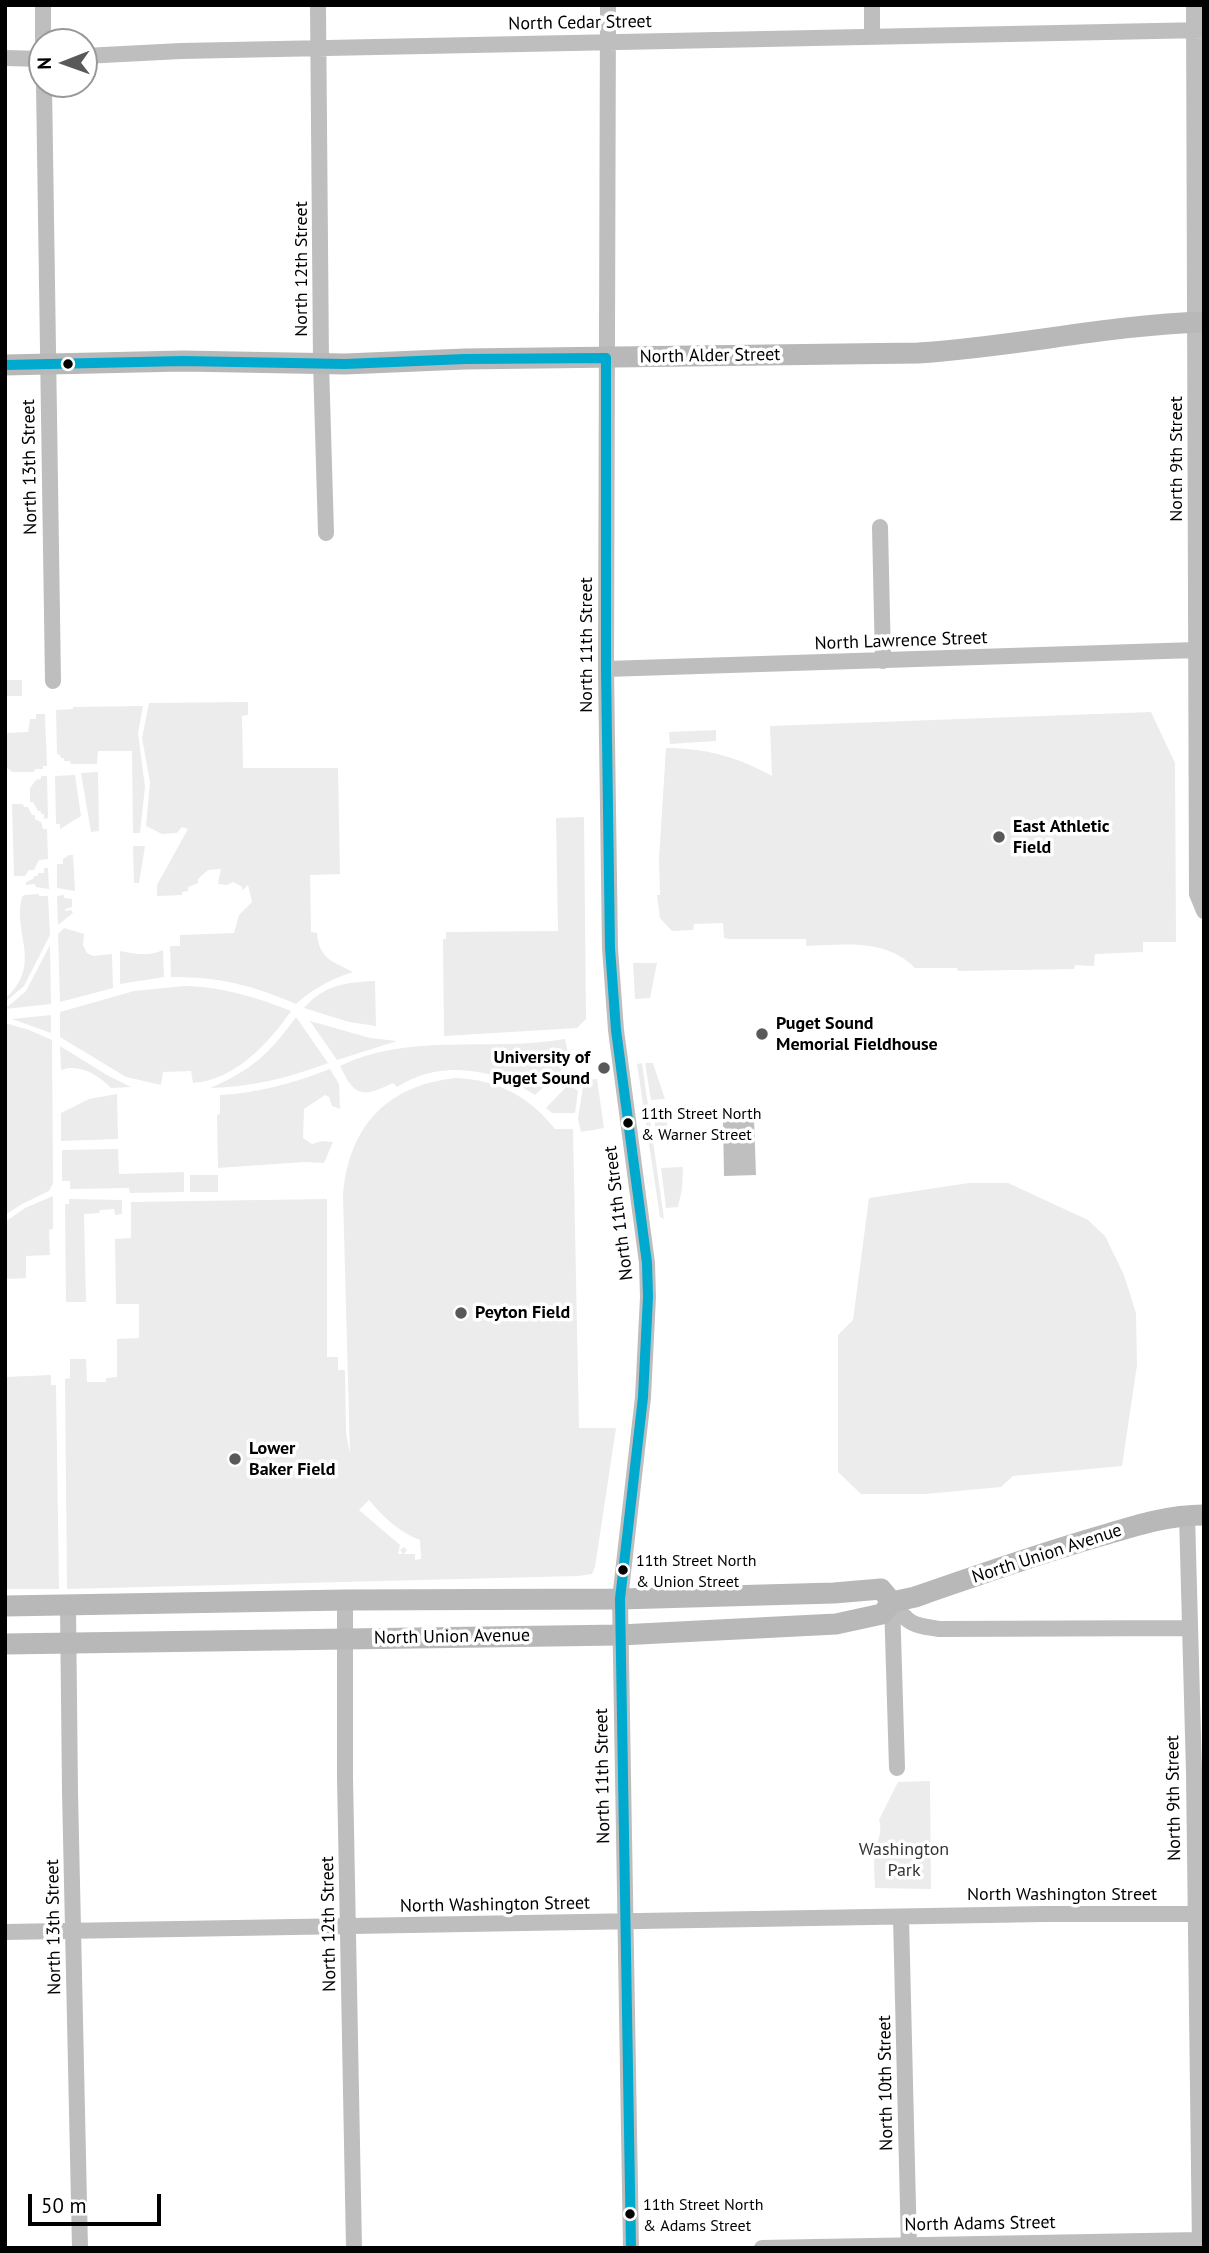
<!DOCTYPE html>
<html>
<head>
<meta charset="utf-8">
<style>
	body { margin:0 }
	#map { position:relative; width:1209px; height:2253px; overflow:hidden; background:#fff; font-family:"PT Sans",sans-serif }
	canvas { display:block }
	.frame { position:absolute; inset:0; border:7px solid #000; pointer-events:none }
	.north { position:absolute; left:28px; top:28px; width:70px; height:70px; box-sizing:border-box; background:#fff; border:2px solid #999; border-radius:50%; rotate:269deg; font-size:19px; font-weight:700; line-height:28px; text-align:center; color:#000 }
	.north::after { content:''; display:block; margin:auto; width:24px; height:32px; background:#595959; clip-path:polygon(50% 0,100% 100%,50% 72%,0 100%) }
	.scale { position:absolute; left:28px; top:2194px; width:133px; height:32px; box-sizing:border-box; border:4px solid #000; border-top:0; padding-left:9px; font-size:21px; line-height:24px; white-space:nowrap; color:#000; -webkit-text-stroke:5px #fff; paint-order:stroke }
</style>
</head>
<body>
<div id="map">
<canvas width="1209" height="2253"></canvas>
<div class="frame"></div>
<div class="north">N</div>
<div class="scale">50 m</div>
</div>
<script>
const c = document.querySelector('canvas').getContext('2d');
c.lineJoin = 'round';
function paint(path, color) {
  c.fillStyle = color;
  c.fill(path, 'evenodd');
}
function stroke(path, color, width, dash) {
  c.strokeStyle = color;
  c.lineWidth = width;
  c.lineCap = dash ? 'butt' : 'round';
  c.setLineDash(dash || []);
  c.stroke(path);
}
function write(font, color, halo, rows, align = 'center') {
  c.font = font + ' "PT Sans",sans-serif';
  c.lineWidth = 7;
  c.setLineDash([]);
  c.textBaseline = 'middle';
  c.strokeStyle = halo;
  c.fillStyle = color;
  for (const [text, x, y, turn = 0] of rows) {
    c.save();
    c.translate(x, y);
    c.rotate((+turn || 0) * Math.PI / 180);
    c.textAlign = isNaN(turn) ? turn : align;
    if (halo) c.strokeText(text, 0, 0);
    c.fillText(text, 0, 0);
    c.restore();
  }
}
paint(new Path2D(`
	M22,680V696H5V680Z
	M248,702V715L242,716L243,768H338L340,874L310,875L311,932L317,933C319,959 332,961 353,972C331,979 314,988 296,1004C251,985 221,977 171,977L170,946H180V935L234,933L239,915L252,902L248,885L243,890L241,886L233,882L227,885L218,884L221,869L208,870L198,879V883L188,887V891L182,892V895L157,896V885L188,829L182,827L177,833L162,834L146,826L150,782L142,738L149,703Z
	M143,706L138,733L145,787L140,833H133L132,751H98L97,764H71L70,761H64V758H61L60,755L57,754L56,710L73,709V707Z
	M1151,712L1175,763L1176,942H1143V952L1095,954L1094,966L1075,965L1074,969L958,971L957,968H915C885,938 845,945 806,946V939H729L724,938L723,923L694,924L693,930L672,931L660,918L657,895H660L659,859L666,748C706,748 737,757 772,776L770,726Z
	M36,714H45L47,766H43V769H35L34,772H13L5,767V733L28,732L30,719H36Z
	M716,730V741L670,744L669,732Z
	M98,772L99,831L91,832L81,773Z
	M75,775L81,816L60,829V824H56L55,776Z
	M41,776H47L48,818L44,819V814H41V811H38L33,802H30V788L36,780L41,779Z
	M12,804H23L24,807H28L32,815H35V819L41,822L43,829H47L48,859L39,860L34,870H29L25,876H14Z
	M584,817L586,1019L577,1028L444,1036L443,939H446V932L558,931L556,818Z
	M133,846H145L139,883H134Z
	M69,855H73L75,891L57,888V864H63V859Z
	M44,868H48L49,889L36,887L35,884L26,885V882L33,879L34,876H38V873H44Z
	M39,894V896H48L50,935L24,986L5,1002V999C44,964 12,934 22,897L24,895Z
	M64,895V898L72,899V907L65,909V911L71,910L73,913L58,925L57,896Z
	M64,928L84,934L83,945L87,953L93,956L112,954L113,988L60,1002L58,934Z
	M50,945L51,1004L5,1009L26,991Z
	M163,950L164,977L120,984V951C136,954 148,957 163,950Z
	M633,963H657L650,998L635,999Z
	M375,981L376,1026L349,1022L304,1008C324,985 346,982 375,981Z
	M185,986C223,987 256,997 291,1011C268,1044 235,1080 193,1083L191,1071L163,1072L161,1085L126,1077L60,1037V1012L134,991Z
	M51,1015V1033L12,1019Z
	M296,1017L328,1063C289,1078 252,1087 210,1088C252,1070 269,1054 296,1017Z
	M310,1021L370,1038L397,1041L337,1060Z
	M5,1023L29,1030L52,1040L53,1183L49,1191L22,1204L5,1215Z
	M565,1039L570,1062L535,1095C495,1068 439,1059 397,1087L393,1083C362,1098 355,1097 340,1066C410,1032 491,1052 565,1039Z
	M60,1046L107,1075L131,1087L111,1088C99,1075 79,1063 61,1070Z
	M642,1063L664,1219L660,1217L637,1064Z
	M645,1063H653L665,1099L651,1100Z
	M330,1069L339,1084L340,1109L332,1106L329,1097L325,1095L304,1109L303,1138L312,1144L322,1141L333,1142L324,1163L304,1162L218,1168L217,1115L220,1114V1095C259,1093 294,1083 330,1069Z
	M456,1078C498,1080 529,1096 555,1129H573L579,1428H616L595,1567L592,1574L578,1576L67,1589L65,1379L70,1378V1359H86L87,1382H106V1378L117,1377V1339L139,1338V1304H116L115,1239L131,1238V1202L327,1199V1357H338V1370H345L346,1433L350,1454L343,1196C348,1127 387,1085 456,1078ZM369,1500C383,1517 399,1532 420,1540L421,1559L415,1560V1554H404L407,1550L404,1547L400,1550L403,1554H398L400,1545L359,1510Z
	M597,1079L604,1128L581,1132L578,1119L584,1080Z
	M569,1084L578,1091L575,1113H552L546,1108Z
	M117,1094L118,1139L61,1141V1113L89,1099Z
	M653,1108H667V1132L656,1133Z
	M118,1149L119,1174L184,1172V1192L130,1193L129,1188L70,1189V1181H62V1150Z
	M683,1167L682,1189L678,1207L666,1208L661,1168Z
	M190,1175H218V1192H190Z
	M969,1183H1008L1088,1220L1105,1236L1124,1275L1136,1313L1137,1365L1122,1466L1013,1476L1001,1487L925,1494H861L838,1472V1335L853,1320L869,1198Z
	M53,1196V1229L49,1230L50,1255L26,1256V1278L5,1279V1222L25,1208Z
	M69,1199L122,1200V1214L115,1215L114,1209L100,1210L99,1213L84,1214L86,1302H66L65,1204H69Z
	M51,1375V1385H56L59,1589H5V1377Z
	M930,1781L931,1889L875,1888C875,1877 873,1864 875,1853C877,1841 883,1832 879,1820L898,1782Z`), '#ececec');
paint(new Path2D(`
	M754,1119L756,1175L724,1176L723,1120Z`), '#bfbfbf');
stroke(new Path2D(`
	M43,5V42
	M318,5L321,363L326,533
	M608,5L606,669L610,948L616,1030L647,1263L648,1297L643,1397L620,1599L631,2248
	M872,5V37
	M1194,5L1197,894L1204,911
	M84,56L181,51L1204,30
	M5,58L42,59
	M44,84L53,681
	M880,527L883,661
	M606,669L1196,650
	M1187,1515L1194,1772L1200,2248
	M345,1600V1777L354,2248
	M892,1602C909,1624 911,1625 939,1629L1189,1628
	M892,1602L897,1768
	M68,1605L70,1792L80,2248
	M901,1917L909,2248
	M5,1932L1044,1914H1196
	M762,2248L1199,2240`), '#bebebe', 16);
stroke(new Path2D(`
	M5,365L183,361L345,364L465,359L918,353C1014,347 1108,325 1204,322
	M5,1606L345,1600L620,1599L834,1593L881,1589L892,1602
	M5,1644L620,1635L836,1624L882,1614L892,1602L915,1597C978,1575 1041,1553 1104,1535C1137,1525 1169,1515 1204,1515`), '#b8b8b8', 21);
stroke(new Path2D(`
	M606,358V669L610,948L616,1030L647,1263L648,1297L643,1397L620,1599L631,2248
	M5,365L183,361L345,364L465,359L606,358`), '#00a9ce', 10);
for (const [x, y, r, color] of [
	[68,364,6,"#000"],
	[999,837,7,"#595959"],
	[762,1034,7,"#595959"],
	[604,1068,7,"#595959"],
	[628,1123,6,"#000"],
	[461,1313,7,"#595959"],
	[235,1459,7,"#595959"],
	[623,1570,6,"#000"],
	[630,2214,6,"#000"]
]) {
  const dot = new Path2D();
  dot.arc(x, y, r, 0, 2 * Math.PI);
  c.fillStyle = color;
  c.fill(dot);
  stroke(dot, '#fff', 2.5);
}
write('16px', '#000', '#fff', [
	["11th Street North",641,1114],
	["& Warner Street",641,1135],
	["11th Street North",636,1561],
	["& Union Street",636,1582],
	["11th Street North",643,2205],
	["& Adams Street",643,2226]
], 'left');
write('18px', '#000', '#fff', [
	["North Cedar Street",580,23,-1],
	["North 12th Street",302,269,-90],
	["North Alder Street",710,356,-1],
	["North 9th Street",1177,459,-90],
	["North 13th Street",30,467,-91],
	["North Lawrence Street",901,641,-2],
	["North 11th Street",587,645,-90],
	["North 11th Street",619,1213,-97],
	["North Union Avenue",1047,1554,-18],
	["North Union Avenue",452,1637,-1],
	["North 11th Street",603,1776,-91],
	["North 9th Street",1174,1798,-91],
	["North Washington Street",1062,1895],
	["North Washington Street",495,1905,-1],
	["North 12th Street",329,1924,-91],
	["North 13th Street",54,1927,-91],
	["North 10th Street",886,2083,-91],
	["North Adams Street",980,2224,-1]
]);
write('bold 18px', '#000', '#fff', [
	["East Athletic",1013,827],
	["Field",1013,848],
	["Puget Sound",776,1024],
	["Memorial Fieldhouse",776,1045],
	["University of",590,1058,"right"],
	["Puget Sound",590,1079,"right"],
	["Peyton Field",475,1313],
	["Lower",249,1449],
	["Baker Field",249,1470]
], 'left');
write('18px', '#333', '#fff', [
	["Washington",904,1850],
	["Park",904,1871]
]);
</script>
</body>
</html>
